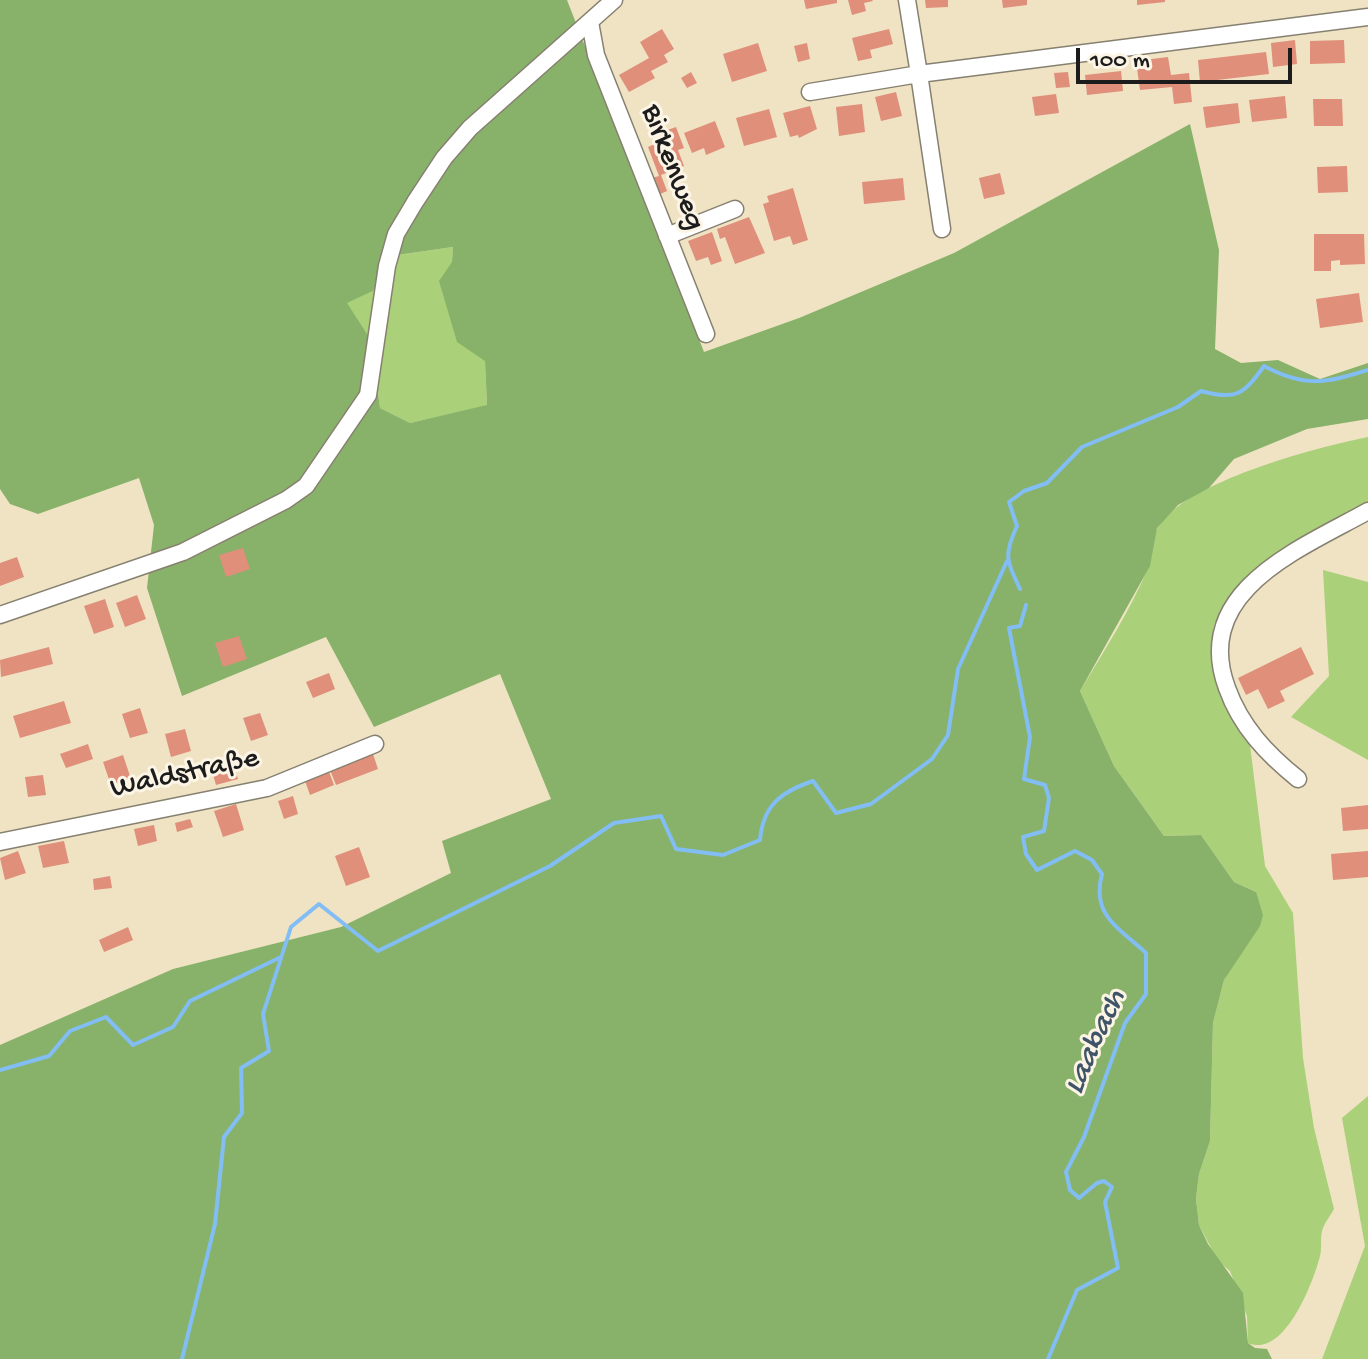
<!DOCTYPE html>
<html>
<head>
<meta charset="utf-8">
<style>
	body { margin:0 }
	#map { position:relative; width:1368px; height:1359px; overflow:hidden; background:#f0e3c4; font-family:"Gochi Hand",sans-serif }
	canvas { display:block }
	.scale { position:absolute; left:1076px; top:48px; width:216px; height:36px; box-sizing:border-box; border:4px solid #1c1c1c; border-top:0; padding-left:10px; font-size:24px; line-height:28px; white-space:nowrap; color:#1c1c1c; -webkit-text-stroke:6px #fcf5e5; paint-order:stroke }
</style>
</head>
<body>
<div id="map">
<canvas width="1368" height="1359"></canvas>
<div class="scale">100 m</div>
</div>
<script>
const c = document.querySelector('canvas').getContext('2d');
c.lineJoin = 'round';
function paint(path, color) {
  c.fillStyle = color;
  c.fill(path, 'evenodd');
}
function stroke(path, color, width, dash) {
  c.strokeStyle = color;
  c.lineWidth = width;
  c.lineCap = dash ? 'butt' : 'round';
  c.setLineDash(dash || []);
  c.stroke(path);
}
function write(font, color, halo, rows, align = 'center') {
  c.font = font + ' "Gochi Hand",sans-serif';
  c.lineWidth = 6;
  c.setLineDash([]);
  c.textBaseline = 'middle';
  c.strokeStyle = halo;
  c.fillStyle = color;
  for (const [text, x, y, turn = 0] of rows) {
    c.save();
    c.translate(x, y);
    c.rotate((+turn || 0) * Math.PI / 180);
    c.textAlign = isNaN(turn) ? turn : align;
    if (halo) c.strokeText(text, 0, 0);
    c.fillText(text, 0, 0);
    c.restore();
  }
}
paint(new Path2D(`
	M453,247L452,262L485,361L487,406L410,423L380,408L371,340L346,303L373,291L390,256Z
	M1368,437V504L1239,589L1214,624L1212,650L1217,674L1232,714L1250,745L1265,866L1293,913L1303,1058L1314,1128L1334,1209C1330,1216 1324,1224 1322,1231C1320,1239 1322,1248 1320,1256C1314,1280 1285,1359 1248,1343L1247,1316L1230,1271L1218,1261L1199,1225L1196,1199L1199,1174L1210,1141L1213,1023L1224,980L1236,958L1256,892L1234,882L1201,835L1164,836L1114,766L1080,691C1104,651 1130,611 1148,568C1154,556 1151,538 1158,527C1185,482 1317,447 1368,437Z
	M1323,570L1368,582V760L1291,717L1329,676Z
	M1368,1096V1359H1322L1365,1246L1342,1118Z`), '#abd07a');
paint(new Path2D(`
	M0,0H567L704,352L799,318L954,253L1190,124L1219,250L1215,349L1241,363L1278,360L1320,379L1368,363V419L1307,429L1234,459L1209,488L1178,505L1157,528L1150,566L1080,691L1114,766L1164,836L1201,835L1234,882L1256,892L1263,915L1260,926L1224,980L1213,1023L1210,1141L1199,1174L1196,1199L1199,1225L1208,1244L1243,1293L1248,1343L1255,1348L1267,1349L1272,1359H0V1045L173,969L341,927L451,873L442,841L551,799L500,674L374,727L326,637L182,696L147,588L154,525L139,478L38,514L10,504L0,489ZM453,247L452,262L439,281L457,342L485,361L487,405L410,423L380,408L371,340L347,303L373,291L390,256Z`), '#88b26a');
stroke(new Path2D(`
	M1020,589C1007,561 1003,556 1017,526L1009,502L1024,491L1047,483L1082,447L1178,407L1201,391C1236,401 1244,394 1264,366C1305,388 1326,383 1368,370
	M1026,605L1020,626L1009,628L1030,737L1024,779L1045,785L1049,798L1044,831L1023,837L1026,854L1037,870L1075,851L1092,860L1102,874C1091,915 1118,927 1146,953V994L1125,1023L1084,1137L1066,1172L1070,1190L1079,1198L1097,1183L1104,1181L1112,1187L1105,1202L1118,1268L1077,1290L1048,1359
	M0,1070L49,1056L70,1031L106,1017L133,1045L173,1027L190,1001L281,957
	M182,1359L215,1224L224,1137L242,1113L241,1068L269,1051L263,1014L291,927L319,904L378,951L550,866L614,823L661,816L676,849L723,855L760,840C763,806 780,792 813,781L836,813L871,804L932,759L948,735L958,669L1007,561`), '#82bdf4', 4);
paint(new Path2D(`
	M804,0H837V3L806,9Z
	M848,0H872L873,1L864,3L866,11L852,15Z
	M925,0H948V7L926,8Z
	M1002,0H1027V5L1003,8Z
	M1137,0H1165V2L1137,5Z
	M662,29L674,49L664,55L668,62L651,71L655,78L629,92L619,75L649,58L640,42Z
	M889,29L893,44L870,50L872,58L858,61L852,38Z
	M1295,40L1297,64L1273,67L1271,43Z
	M1344,40L1345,63L1310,64V41Z
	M758,43L767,71L732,82L723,54Z
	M807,43L810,59L798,62L794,46Z
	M1266,52L1269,74L1200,82L1198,60Z
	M1168,57L1171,75L1189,73L1192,102L1174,104L1172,87L1140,90L1136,61Z
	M1121,71L1123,91L1087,95L1085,75Z
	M691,72L697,83L687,88L681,78Z
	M1068,72L1070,87L1056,88L1054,73Z
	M896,92L902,116L881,121L875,97Z
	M1056,94L1059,113L1035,116L1032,97Z
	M1285,96L1287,118L1252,122L1249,100Z
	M1313,99H1342L1343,126H1314Z
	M1238,103L1240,123L1206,128L1203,107Z
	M862,104L865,132L839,136L836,107Z
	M810,106L817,129L799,138L798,135L790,137L783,113Z
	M769,109L777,137L744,146L736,118Z
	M715,121L725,147L706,155L704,148L692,153L684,133Z
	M676,127L684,148L678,150L684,166L661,175L667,191L658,195L652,178L659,176L648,147L662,141L659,133Z
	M1347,166L1348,192L1318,193L1317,167Z
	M1000,173L1005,194L984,199L979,178Z
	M903,178L905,200L864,204L862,182Z
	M793,188L808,240L793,245L790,236L774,241L763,204L769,202L767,196Z
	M749,217L765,253L735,264L725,237L720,239L717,229Z
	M712,232L722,261L711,265L708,257L696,261L688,241Z
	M1314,234H1364L1365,264L1340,265V260L1331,261V271H1314Z
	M1359,293L1363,322L1320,328L1316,299Z
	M243,548L250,569L226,577L219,555Z
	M17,557L24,577L0,586V563Z
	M137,595L146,619L125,627L116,603Z
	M105,599L114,627L94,634L84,606Z
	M239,636L247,659L223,667L215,643Z
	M49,647L53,664L1,677L0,660Z
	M1301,647L1314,674L1280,691L1285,701L1268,709L1258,689L1246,695L1238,678Z
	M329,673L335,689L313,698L306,682Z
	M64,701L71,723L20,738L13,716Z
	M140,708L148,733L130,738L122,714Z
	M260,713L268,735L251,741L243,718Z
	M185,729L191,751L171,757L165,734Z
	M88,744L93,759L66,768L60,754Z
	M373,754L378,769L336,785L330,770Z
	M123,755L131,779L111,785L103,762Z
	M234,765L238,779L216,785L212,771Z
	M328,769L334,785L310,795L304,778Z
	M43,775L46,795L28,797L25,777Z
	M293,796L298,814L284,819L278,801Z
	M236,804L244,830L223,837L214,811Z
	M1368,805V829L1343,831L1341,808Z
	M190,819L193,827L177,832L175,823Z
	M154,825L157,841L138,846L134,829Z
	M64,841L69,863L43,868L38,846Z
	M359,847L370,877L346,886L335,856Z
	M18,851L26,873L5,880L0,858Z
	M1368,851V877L1333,880L1331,854Z
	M110,876L112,888L94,890L93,879Z
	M128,927L133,940L104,952L99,940Z`), '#df8f7a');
const minor = new Path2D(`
	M907,0L919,74L1368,17
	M590,22L596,55L706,334
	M810,92L919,74L942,229
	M667,236L735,209
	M0,615L183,552L286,500L306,486L368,395L387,266L396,234L415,202L444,158L470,128L614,0
	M1298,779C1267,754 1241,727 1227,688C1191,591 1300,549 1368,511
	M0,842L267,788L375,744`);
stroke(minor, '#868070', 19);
stroke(minor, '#fff', 16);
write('30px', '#1c1c1c', '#fcf5e5', [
	["Birkenweg",671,168,69],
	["Waldstraße",185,775,-12]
]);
write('italic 32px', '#405468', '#fcf5e5', [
	["Laabach",1097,1043,-66]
]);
</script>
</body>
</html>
